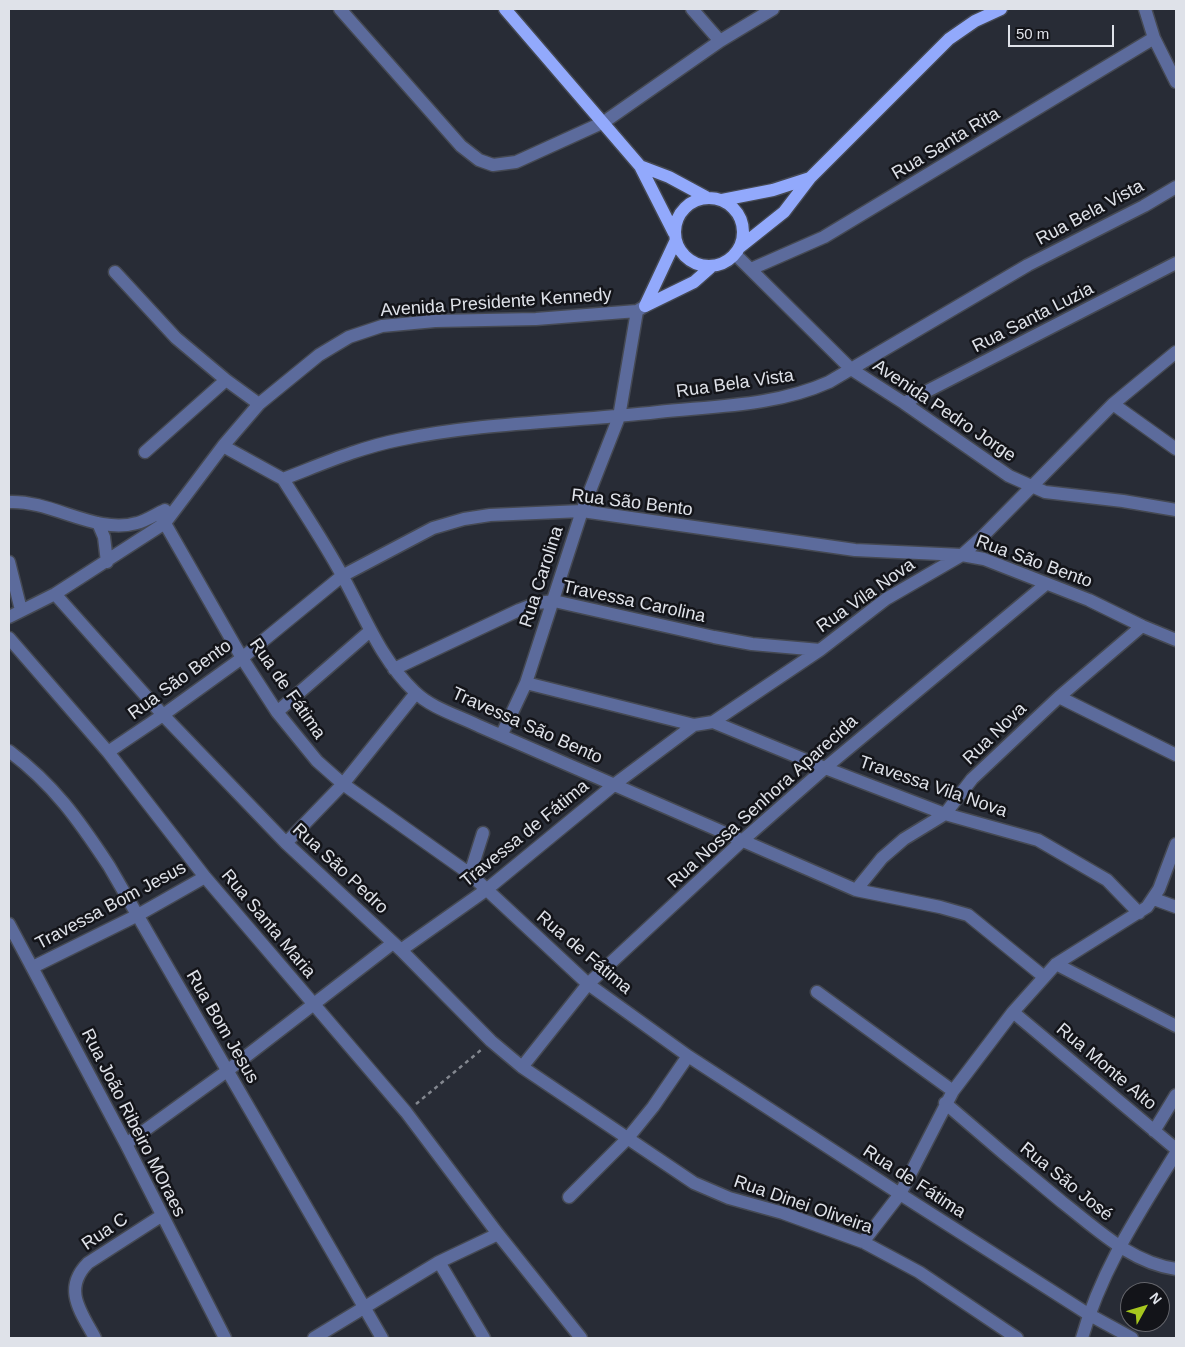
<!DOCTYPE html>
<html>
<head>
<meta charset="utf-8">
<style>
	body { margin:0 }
	#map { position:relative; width:1185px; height:1347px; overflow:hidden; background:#282c36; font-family:Helvetica,sans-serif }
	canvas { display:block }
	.frame { position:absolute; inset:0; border:10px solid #dfe2e9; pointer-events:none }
	.north { position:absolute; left:1120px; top:1282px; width:50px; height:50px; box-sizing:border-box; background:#131419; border:1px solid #65666c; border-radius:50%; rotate:51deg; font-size:14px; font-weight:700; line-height:20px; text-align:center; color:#dfe2e9 }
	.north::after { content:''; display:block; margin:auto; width:18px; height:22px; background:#a7c71e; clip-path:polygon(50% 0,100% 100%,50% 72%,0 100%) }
	.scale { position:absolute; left:1008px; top:25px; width:106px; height:22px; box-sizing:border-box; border:2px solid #dfe2e9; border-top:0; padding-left:6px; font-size:15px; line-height:18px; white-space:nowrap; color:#dfe2e9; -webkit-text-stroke:4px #131419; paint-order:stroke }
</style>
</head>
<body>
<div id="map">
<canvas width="1185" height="1347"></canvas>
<div class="frame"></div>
<div class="north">N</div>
<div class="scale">50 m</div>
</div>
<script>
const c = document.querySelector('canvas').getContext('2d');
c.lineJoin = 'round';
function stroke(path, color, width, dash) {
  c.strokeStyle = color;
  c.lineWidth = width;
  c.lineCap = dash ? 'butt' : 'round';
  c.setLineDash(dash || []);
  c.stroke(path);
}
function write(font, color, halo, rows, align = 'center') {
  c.font = font + ' Helvetica,sans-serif';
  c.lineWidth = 5;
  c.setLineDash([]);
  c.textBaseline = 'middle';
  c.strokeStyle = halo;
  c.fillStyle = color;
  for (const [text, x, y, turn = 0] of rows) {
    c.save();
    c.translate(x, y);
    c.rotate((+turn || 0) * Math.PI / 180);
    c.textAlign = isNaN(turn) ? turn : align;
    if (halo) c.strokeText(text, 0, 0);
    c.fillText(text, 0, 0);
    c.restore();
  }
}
const minor = new Path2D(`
	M340,9L461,146L479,160L493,165L516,162L604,122L720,41L773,9
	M692,9L720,41
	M1145,9L1154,38L1176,82
	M736,255L851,369L904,403L1009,476L1045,492L1123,501L1176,510
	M751,269L824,237L1154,38
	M115,272L176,338L226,380
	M904,403L1176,263
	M1113,404L1176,449
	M223,446L283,479
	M145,452L226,380L259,404
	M283,479C320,465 358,448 398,440C483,422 572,422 658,412C715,406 776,406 829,382L1028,265L1144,206L1176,187
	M283,479C303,511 325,543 343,577C365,617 381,660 415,692C431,708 459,716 479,726L856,890L940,907L968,915L1043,976
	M9,502C52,500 96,535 137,523C146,521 156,514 165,510
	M159,513L242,658L277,712L317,761L343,784L470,874L588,984L688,1056L900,1194L1088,1314L1132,1338
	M98,523L104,537L107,562
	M9,562L21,610
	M55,594L163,715L286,843L401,950L491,1041L522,1067L694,1183L729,1198L783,1213L863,1242L919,1272L1017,1338
	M9,617L55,594L165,523L223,446L259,404L319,355L349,337L382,326L435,321L536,319L637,311L645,306
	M9,638L108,752L205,877L406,1112L498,1234L581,1338
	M394,669L519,610L537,603L554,601L714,637L752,644L820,650
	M526,683L694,725L713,722L825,768L945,814L1038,840L1107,880L1139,913
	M1059,697L1176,755
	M277,712L370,631
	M713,722L820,650L886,599L962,555L983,536L1113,404L1176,352
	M502,734L526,683L582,511L619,417L637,311
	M9,751C54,785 78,819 109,866L382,1338
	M108,752L163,715L242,658L342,576L433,528L464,519L490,515L582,511L855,550L962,555L984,559L1089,600L1142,626L1176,640
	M286,843L343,784L416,693
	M470,874L483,833
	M856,890L882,858L904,839L945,814L972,779L1059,697L1142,626
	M1154,899L1176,907
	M9,924L126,1144L225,1338
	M401,950L486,890L615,784L694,725
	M1056,964L1176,1026
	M33,967L138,915L205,877
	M817,992L953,1091
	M1013,1012L1176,1149
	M522,1067L588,984L743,840L825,768L1046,584
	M945,1103C984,1137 1023,1170 1062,1202C1097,1229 1131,1263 1176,1269
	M1154,1131L1176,1095
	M126,1144L227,1071L393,943
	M569,1197L627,1139L653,1107L688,1056
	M863,1242L900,1194L953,1091L1013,1012L1056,964L1147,907L1159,889L1176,844
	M439,1262L484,1338
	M95,1338C81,1312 62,1289 88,1263L161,1216
	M314,1338L439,1262L498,1234
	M1082,1338C1101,1270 1139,1213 1176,1153`);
const major = new Path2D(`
	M505,9L640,166L674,233
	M640,166L669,177L706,197
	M675 232a34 34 0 1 1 68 0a34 34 0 1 1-68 0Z
	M722,200L773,190L810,178
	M740,247L784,212L810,178L949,39L975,21L1001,9
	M645,306L694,282L711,267
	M645,306L675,242`);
stroke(minor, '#454953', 15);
stroke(major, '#454953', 15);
stroke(new Path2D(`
	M416,1104L481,1050`), '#848890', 2.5, [4, 4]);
stroke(minor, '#5c6b9c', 12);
stroke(major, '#92a9fc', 12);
write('18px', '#dfe2e9', '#131419', [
	["Rua Santa Rita",946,144,-31],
	["Rua Bela Vista",1090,213,-28],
	["Avenida Presidente Kennedy",496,303,-4],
	["Rua Santa Luzia",1033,318,-27],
	["Rua Bela Vista",735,384,-8],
	["Avenida Pedro Jorge",944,411,34],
	["Rua São Bento",632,503,7],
	["Rua São Bento",1034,562,20],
	["Rua Carolina",542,577,-72],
	["Rua Vila Nova",866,596,-35],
	["Travessa Carolina",634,602,12],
	["Rua São Bento",180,680,-36],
	["Rua de Fátima",287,689,55],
	["Travessa São Bento",527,726,24],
	["Rua Nova",995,734,-44],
	["Travessa Vila Nova",933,787,19],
	["Rua Nossa Senhora Aparecida",763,802,-42],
	["Travessa de Fátima",525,834,-39],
	["Rua São Pedro",340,869,43],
	["Travessa Bom Jesus",111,906,-28],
	["Rua Santa Maria",268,924,50],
	["Rua de Fátima",584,953,40],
	["Rua Bom Jesus",222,1027,60],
	["Rua Monte Alto",1106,1067,40],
	["Rua João Ribeiro MOraes",133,1123,63],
	["Rua de Fátima",914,1182,33],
	["Rua São José",1066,1182,39],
	["Rua Dinei Oliveira",803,1205,19],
	["Rua C",105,1232,-34]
]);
</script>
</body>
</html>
